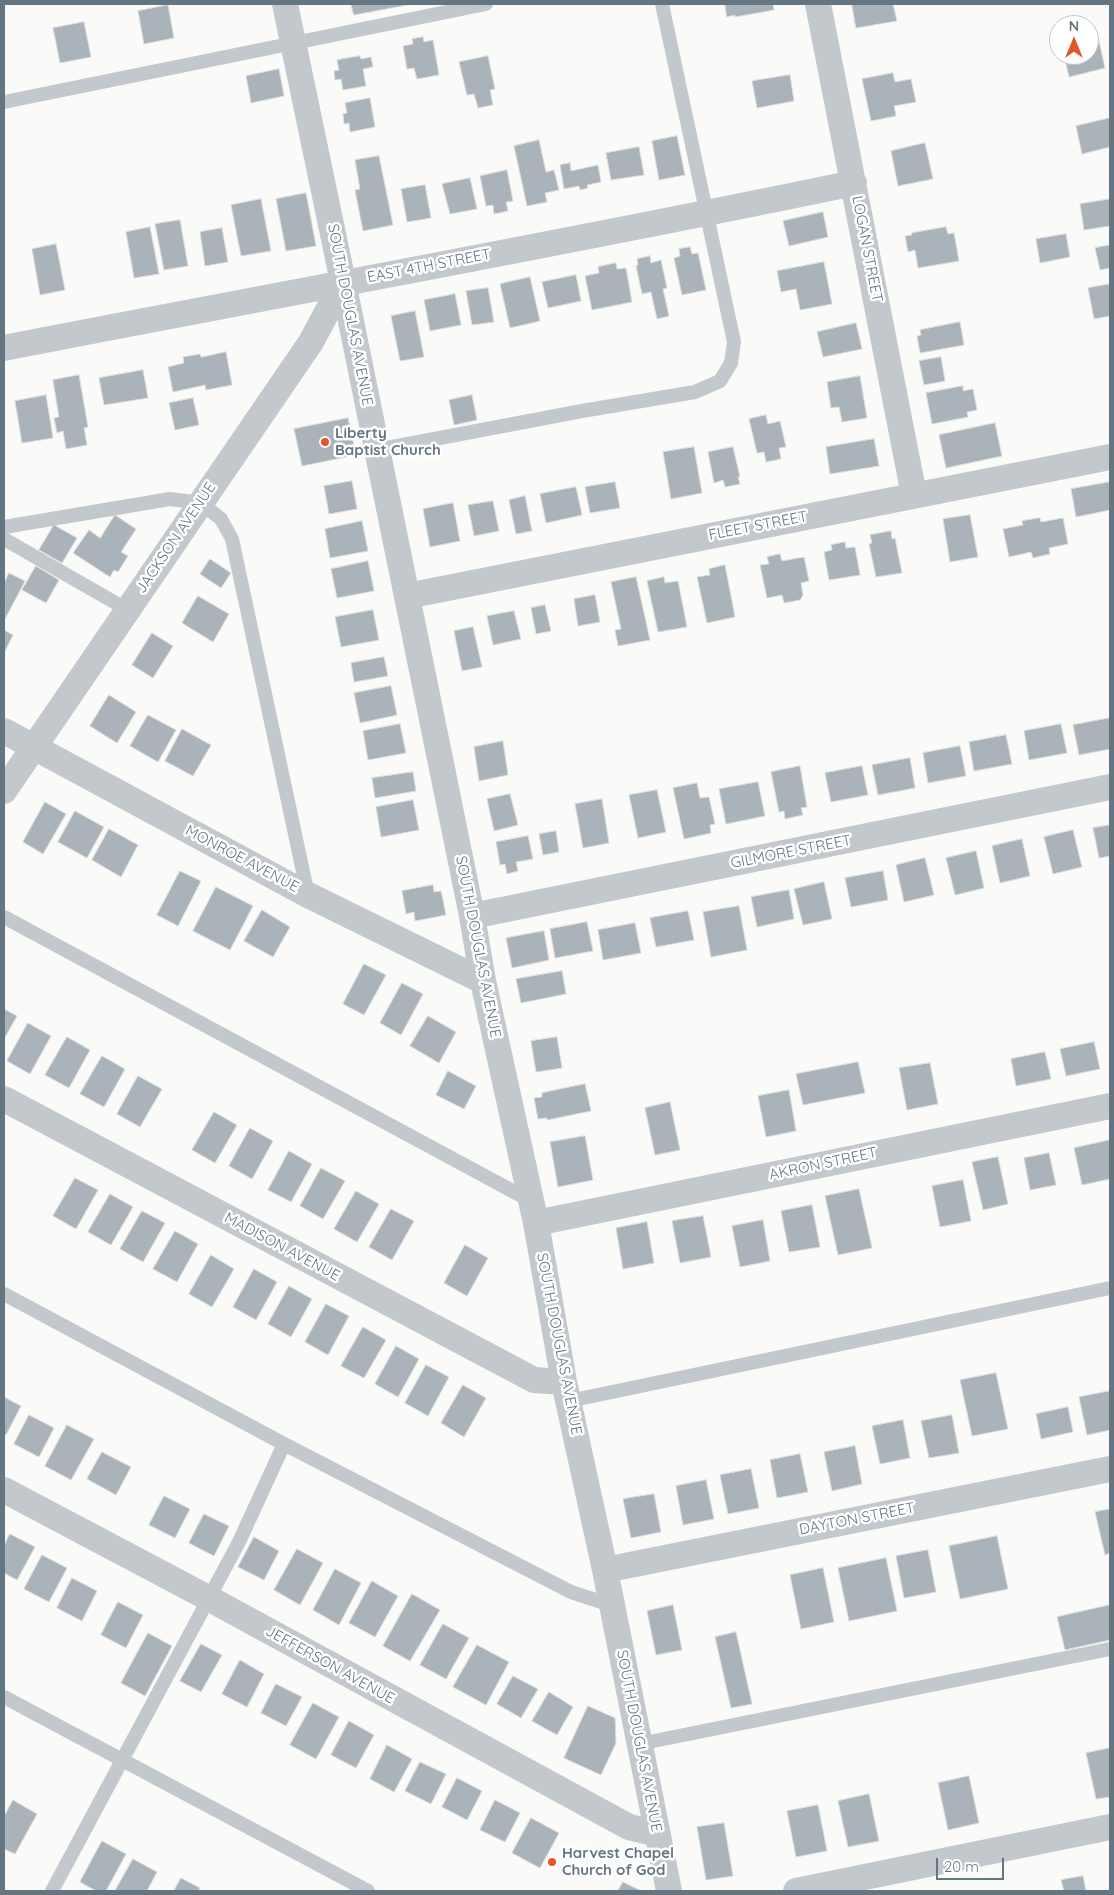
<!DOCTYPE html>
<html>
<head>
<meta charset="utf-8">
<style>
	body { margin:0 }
	#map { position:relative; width:1114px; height:1895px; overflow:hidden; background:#fafaf8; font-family:Quicksand,sans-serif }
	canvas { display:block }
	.frame { position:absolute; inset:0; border:5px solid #657683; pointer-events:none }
	.north { position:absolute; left:1049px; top:15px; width:50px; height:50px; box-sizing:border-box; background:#fff; border:1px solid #c1c8cd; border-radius:50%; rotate:0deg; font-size:14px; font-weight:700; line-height:20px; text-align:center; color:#657683 }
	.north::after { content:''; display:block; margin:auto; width:18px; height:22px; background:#e4572e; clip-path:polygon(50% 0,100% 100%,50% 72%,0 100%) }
	.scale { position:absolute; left:936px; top:1858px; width:68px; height:22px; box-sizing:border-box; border:2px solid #657683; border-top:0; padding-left:6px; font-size:15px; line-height:18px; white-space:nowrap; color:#657683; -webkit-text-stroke:4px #fff; paint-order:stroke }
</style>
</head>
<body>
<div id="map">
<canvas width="1114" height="1895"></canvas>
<div class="frame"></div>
<div class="north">N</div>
<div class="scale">20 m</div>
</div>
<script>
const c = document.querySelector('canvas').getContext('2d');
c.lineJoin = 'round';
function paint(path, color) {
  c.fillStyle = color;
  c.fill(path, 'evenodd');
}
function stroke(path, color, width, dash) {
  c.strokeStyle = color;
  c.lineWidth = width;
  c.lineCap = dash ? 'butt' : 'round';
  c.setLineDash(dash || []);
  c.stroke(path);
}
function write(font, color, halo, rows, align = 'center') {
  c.font = font + ' Quicksand,sans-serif';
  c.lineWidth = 5;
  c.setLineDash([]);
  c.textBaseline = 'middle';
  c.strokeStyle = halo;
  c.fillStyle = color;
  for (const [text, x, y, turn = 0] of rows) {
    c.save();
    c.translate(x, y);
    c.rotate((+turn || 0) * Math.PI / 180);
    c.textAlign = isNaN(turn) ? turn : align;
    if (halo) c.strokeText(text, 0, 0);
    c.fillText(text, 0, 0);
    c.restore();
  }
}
const building = new Path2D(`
	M351,4H413L354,15Z
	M725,4H773L774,10L735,17V15L727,17Z
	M852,4H893L897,21L856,28Z
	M168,5L174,38L144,44L138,11Z
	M84,22L91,57L60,63L53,28Z
	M423,37L424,42L433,40L439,75L417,79L414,68L407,69L403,46L413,44L412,39Z
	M1099,41L1105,68L1069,77L1064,55H1089V43Z
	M360,56L361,59L371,57L373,67L363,69L366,86L343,90L341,79L335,80L334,71L339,70L337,60Z
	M488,56L495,89L490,90L493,105L478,108L474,94L467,95L459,62Z
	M279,69L284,96L251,103L246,76Z
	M893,73L895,82L911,79L916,102L894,106L896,116L871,121L862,79Z
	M790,75L794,101L757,108L752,81Z
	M370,98L375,127L350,132L349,123L344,124L343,114L347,113L345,103Z
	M1110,118V147L1082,154L1076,126Z
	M677,136L685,175L659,180L652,141Z
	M539,140L546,172L554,170L559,190L545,193L547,202L527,206L514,146Z
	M925,143L933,179L898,186L891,151Z
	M639,147L644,175L611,180L606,153Z
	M379,156L393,225L363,231L355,190L360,189L355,160Z
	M570,163L571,171L598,165L601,182L587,185L588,188L580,190L579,186L564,189L560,165Z
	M507,170L513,201L506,202L508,211L494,214L493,205L486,206L480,176Z
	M470,178L477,209L450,214L442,184Z
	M425,185L431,218L407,222L401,189Z
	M306,193L316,246L286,251L276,199Z
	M261,199L271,251L241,256L231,205Z
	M1110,199V226L1084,230L1080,204Z
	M823,212L828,237L789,246L783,221Z
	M180,220L188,266L164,270L155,224Z
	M150,227L159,274L134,278L126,232Z
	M946,227L948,234L954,233L959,261L918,268L915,250L908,252L905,236L912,235V233Z
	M222,228L228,262L205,266L200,232Z
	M1066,234L1070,257L1040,263L1036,239Z
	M56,244L65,290L40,295L32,249Z
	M1110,245V268L1100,270L1095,248Z
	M690,247L692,254L698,253L706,290L682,295L674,258L680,256L679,249Z
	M650,256L651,263L661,260L667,288L663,289L669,316L657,319L651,292L642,294L636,266L638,265L637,259Z
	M824,262L832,304L800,310L796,289L781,292L777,271Z
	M616,263L617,269L626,268L632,302L592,310L585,276L599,273L598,267Z
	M576,275L581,301L548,308L542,282Z
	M530,277L540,321L510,328L500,284Z
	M1110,284V316L1094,319L1088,288Z
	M488,288L494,322L472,325L466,291Z
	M455,294L461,325L430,331L424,300Z
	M415,311L424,357L400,361L391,316Z
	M960,322L964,345L920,353L917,336L921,335L920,330Z
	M856,323L862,349L823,357L817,332Z
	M226,352L232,385L206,390L205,385L173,392L168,367L184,363L183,357L200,354L201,357Z
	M941,357L945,381L924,385L919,361Z
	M143,370L148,398L104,405L99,378Z
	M79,375L88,427L84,428L87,445L66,449L63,431L57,433L54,418L59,417L53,380Z
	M860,376L867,418L842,422L839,407L831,408L827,382Z
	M963,386V391L973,389L977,410L967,412L968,417L932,424L926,393Z
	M46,395L53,438L22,443L15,401Z
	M472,395L477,420L454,425L449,400Z
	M193,398L199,425L175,430L169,403Z
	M766,415L768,424L780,421L786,447L779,448L781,459L766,462L764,452L757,453L749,419Z
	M348,418L356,455L302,466L294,429Z
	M995,423L1002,456L946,468L939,435Z
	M874,439L879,466L830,474L826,447Z
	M694,447L702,493L671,499L663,452Z
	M733,447L740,477H738L740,484L725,487L723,480L714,483L708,452Z
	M352,481L357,509L329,514L324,486Z
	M615,482L620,508L590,513L585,487Z
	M1110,482V510L1076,517L1071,489Z
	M576,487L582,515L546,523L540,494Z
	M525,496L532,531L516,534L509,500Z
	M493,501L499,531L474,536L468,505Z
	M453,503L460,541L430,547L423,509Z
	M115,515L136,529L121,552L128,556L118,572L114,570L110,577L73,553L89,530L100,538Z
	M970,515L978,557L950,562L943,519Z
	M1040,518L1041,522L1063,518L1068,544L1049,548L1050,554L1033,558L1031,552L1009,557L1003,529L1023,525L1022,521Z
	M362,521L368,551L330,558L325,529Z
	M54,525L77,538L62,563L39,550Z
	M891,531L892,539L895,538L902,573L876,577L869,544L872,543L870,535Z
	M845,542L846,548L855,547L860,575L829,580L824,552L832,550L831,545Z
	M780,554L782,561L804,557L809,581L801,583L803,595L800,600L784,603L782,595L767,598L760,565L769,564L767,557Z
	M210,559L231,573L221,588L200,574Z
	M368,561L374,591L337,598L331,569Z
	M725,565L735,617L707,623L697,577L710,575L709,569Z
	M36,566L59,580L46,603L22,590Z
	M9,573L25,581L5,619L4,584Z
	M636,577L650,640L618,646L615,630L621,629L611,582Z
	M664,577L665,583L678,581L687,627L658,632L647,581Z
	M595,595L600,622L578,626L574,599Z
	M198,596L229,614L213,642L182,623Z
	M545,605L551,631L536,634L531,608Z
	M373,610L379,640L341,647L335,617Z
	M514,611L521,639L493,645L487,616Z
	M473,627L482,667L462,671L454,631Z
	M4,630L13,635L4,653Z
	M152,633L173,646L153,678L132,665Z
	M384,657L388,676L354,682L351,663Z
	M391,686L397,715L360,723L354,693Z
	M109,695L136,712L117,743L90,726Z
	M148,715L176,730L158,762L130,746Z
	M1110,718V749L1079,755L1073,725Z
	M400,724L406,753L368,760L363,731Z
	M1061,724L1067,753L1029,760L1024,731Z
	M182,729L211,745L193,776L165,761Z
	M1006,735L1012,764L974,771L969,742Z
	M503,741L508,775L479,781L474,747Z
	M960,746L966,776L928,783L923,753Z
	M910,758L915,788L878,795L872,765Z
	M800,766L807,807L801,808L803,815L785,819L784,811L779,812L771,772Z
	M862,766L868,795L831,802L825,773Z
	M413,772L416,791L375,798L372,778Z
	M758,782L765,816L726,824L719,789Z
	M697,783L700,798L709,797L715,824L710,825L711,833L684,839L673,788Z
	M657,790L666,832L638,838L629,795Z
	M510,794L518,825L494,831L487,799Z
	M602,799L609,843L583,848L575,804Z
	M413,800L419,830L381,837L376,807Z
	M45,802L66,814L43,854L23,842Z
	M75,811L104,827L87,858L58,842Z
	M1110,825V856L1099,858L1093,828Z
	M109,829L138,845L121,877L92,860Z
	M1073,830L1082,867L1053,874L1044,837Z
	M556,831L559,852L543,855L539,834Z
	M528,836L533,859L516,862L518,871L507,874L505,864L500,865L496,842Z
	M1022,839L1030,876L1000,883L992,846Z
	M976,851L984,888L955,895L946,858Z
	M925,858L934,895L904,902L896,865Z
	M180,871L201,881L178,926L157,915Z
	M883,871L888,900L851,907L845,878Z
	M824,882L832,919L803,925L794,889Z
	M433,885L434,892L441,891L446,915L415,921L414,912L406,914L402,891Z
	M216,887L253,906L230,950L193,931Z
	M789,890L794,919L757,927L751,897Z
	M739,906L747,950L711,957L703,912Z
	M262,910L290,927L273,957L244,941Z
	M688,911L694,940L656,947L650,918Z
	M587,922L593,951L555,958L550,929Z
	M635,923L641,953L603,960L598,930Z
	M544,931L549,960L512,968L506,938Z
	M364,964L386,975L364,1015L343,1004Z
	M562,971L566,994L521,1003L516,979Z
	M402,983L423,994L401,1035L380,1023Z
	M4,1009L17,1016L4,1039Z
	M428,1016L456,1032L439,1063L410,1046Z
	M28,1023L51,1036L30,1074L7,1061Z
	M67,1037L90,1050L69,1088L45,1075Z
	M557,1037L562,1068L536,1072L531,1041Z
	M1094,1042L1100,1069L1066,1076L1060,1049Z
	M1045,1052L1051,1079L1016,1086L1011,1059Z
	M102,1056L125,1069L104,1107L80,1094Z
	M858,1062L865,1093L803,1105L796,1074Z
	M930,1063L938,1104L907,1110L899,1068Z
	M448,1071L476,1086L464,1109L436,1095Z
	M138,1076L162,1089L140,1127L117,1114Z
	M585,1084L591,1111L547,1120V1118L538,1119L534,1098L542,1097V1093Z
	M789,1090L796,1131L766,1137L758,1096Z
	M670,1102L680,1150L655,1155L645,1108Z
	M214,1112L237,1125L215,1163L192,1150Z
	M250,1128L273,1141L252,1179L229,1166Z
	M585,1136L593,1180L558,1187L550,1142Z
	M1110,1140V1179L1082,1185L1074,1148Z
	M289,1151L312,1164L291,1202L268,1190Z
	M1049,1153L1056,1185L1030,1190L1024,1158Z
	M998,1157L1008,1204L983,1210L972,1162Z
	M321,1168L345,1181L323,1219L300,1206Z
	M75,1178L98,1190L76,1229L53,1216Z
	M963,1180L971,1221L940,1227L932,1186Z
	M859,1189L872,1248L838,1255L825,1196Z
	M356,1191L379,1204L357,1242L334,1229Z
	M110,1194L133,1207L111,1245L88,1232Z
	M812,1205L820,1247L789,1252L781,1211Z
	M391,1209L414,1221L392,1260L369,1247Z
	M142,1211L165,1223L143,1262L120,1249Z
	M703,1216L711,1257L680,1263L672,1221Z
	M763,1220L770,1261L740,1267L732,1226Z
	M647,1222L654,1263L623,1269L616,1228Z
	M175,1231L198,1244L177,1282L153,1269Z
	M465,1245L488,1258L467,1296L444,1283Z
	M211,1255L234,1269L212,1307L189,1294Z
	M254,1269L277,1282L256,1320L233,1307Z
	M289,1286L312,1299L291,1337L268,1324Z
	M326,1304L349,1316L328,1355L305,1342Z
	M363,1327L386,1340L364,1378L341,1366Z
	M396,1346L419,1359L398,1397L375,1384Z
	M426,1365L449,1377L428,1416L405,1403Z
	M996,1373L1008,1429L972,1436L960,1380Z
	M463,1385L486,1398L464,1437L441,1423Z
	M1110,1391V1430L1087,1435L1079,1397Z
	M4,1397L21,1406L6,1435L4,1434Z
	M1068,1407L1073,1432L1041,1439L1036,1414Z
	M29,1415L54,1428L39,1457L14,1444Z
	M952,1415L959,1453L929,1458L921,1421Z
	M903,1420L910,1458L880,1464L872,1426Z
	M67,1425L94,1439L71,1480L45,1466Z
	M855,1446L862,1484L832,1491L824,1452Z
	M102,1452L131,1467L116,1495L87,1479Z
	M800,1454L808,1492L777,1498L770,1460Z
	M751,1469L759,1508L728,1514L720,1475Z
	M706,1480L714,1519L683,1525L676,1486Z
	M654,1494L661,1532L631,1538L623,1499Z
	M164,1496L190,1509L175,1538L149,1525Z
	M1110,1509V1553L1105,1555L1095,1512Z
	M204,1514L229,1526L214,1556L189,1543Z
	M10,1534L35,1547L17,1580L4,1573V1546Z
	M997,1536L1008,1589L960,1599L949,1546Z
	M254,1537L279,1551L264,1580L238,1567Z
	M297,1549L323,1563L300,1605L274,1590Z
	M928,1550L936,1592L904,1598L896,1556Z
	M42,1555L67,1568L49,1602L24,1589Z
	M886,1558L897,1611L849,1621L838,1568Z
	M823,1568L834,1622L801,1629L790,1575Z
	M335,1569L361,1583L339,1625L313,1610Z
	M72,1578L97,1591L82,1621L57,1608Z
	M372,1581L398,1596L375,1637L349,1623Z
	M412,1594L440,1610L410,1661L383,1646Z
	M118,1602L143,1615L126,1648L101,1635Z
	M673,1605L682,1650L656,1655L647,1611Z
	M1110,1605V1640L1065,1650L1057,1617Z
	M443,1624L469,1638L446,1679L420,1665Z
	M736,1632L752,1704L731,1708L715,1637Z
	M148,1633L172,1646L145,1696L121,1683Z
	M201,1644L222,1655L201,1692L180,1681Z
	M477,1645L509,1662L486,1705L453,1687Z
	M240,1660L264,1674L247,1707L222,1694Z
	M513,1676L538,1689L521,1718L497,1704Z
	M276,1684L302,1697L286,1726L261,1713Z
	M549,1692L573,1707L557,1735L532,1721Z
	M313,1703L339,1717L316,1759L290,1745Z
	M588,1706L615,1718L616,1743L601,1775L564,1758Z
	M349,1721L374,1735L356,1768L331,1755Z
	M387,1745L412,1759L394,1792L370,1779Z
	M1110,1748V1797L1096,1799L1086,1753Z
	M420,1762L446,1774L431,1804L405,1791Z
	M969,1776L979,1823L948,1830L938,1783Z
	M457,1778L482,1791L467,1820L442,1807Z
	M869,1794L879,1841L848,1847L838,1801Z
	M13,1800L37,1814L15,1854L4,1849V1817Z
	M495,1800L520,1813L505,1842L480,1830Z
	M818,1805L827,1851L796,1857L787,1811Z
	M531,1818L559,1833L540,1868L512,1853Z
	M724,1823L733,1876L706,1880L697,1827Z
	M102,1841L126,1854L106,1891H96L80,1882Z
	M133,1859L157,1872L147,1891H115Z
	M1083,1876L1086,1891H1064L1061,1880Z
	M181,1878L200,1888L198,1891H174Z
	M623,1882L641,1891H618Z`);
paint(building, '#aab3b9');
stroke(building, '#dcdcda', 1);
stroke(new Path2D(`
	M4,102L486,4
	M376,450L582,411L695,392L720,381L731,363L734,342L662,4
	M4,527L170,499L201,503L221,519L232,539L308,895
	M4,539L128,610
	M4,917L531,1201
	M4,1294L284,1444L571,1592L611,1605
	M569,1401L1110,1288
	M4,1697L368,1891
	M639,1744L1110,1649
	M52,1891L239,1542L284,1444`), '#c3c8cc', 14);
stroke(new Path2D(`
	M285,4L343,282L472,916L483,981L536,1223L564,1382L605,1570L669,1891
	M818,4L914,495
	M4,348C287,293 571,242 854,183
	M407,596L1110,457
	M4,731L308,895L483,981
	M4,791L311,342L343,282
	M472,916L1110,787
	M4,1099L534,1380L564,1382
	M536,1223L1110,1106
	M4,1490L210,1599L629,1827L658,1834
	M605,1570L1110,1469
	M796,1891L1110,1827`), '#c3c8cc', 26);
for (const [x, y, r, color] of [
	[325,442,5,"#e4572e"],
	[552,1862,5,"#e4572e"]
]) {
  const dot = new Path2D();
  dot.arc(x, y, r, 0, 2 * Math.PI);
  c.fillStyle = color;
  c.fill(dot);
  stroke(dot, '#fff', 2);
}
write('15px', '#657683', '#fff', [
	["LOGAN STREET",867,249,79],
	["EAST 4TH STREET",429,266,-11],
	["SOUTH DOUGLAS AVENUE",350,315,79],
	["FLEET STREET",758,526,-11],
	["JACKSON AVENUE",176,538,-56],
	["GILMORE STREET",791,852,-11],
	["MONROE AVENUE",242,859,28],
	["SOUTH DOUGLAS AVENUE",478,947,79],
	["AKRON STREET",823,1164,-12],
	["MADISON AVENUE",282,1247,28],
	["SOUTH DOUGLAS AVENUE",559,1344,79],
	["DAYTON STREET",857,1519,-11],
	["JEFFERSON AVENUE",330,1665,29],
	["SOUTH DOUGLAS AVENUE",639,1741,79]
]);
write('bold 15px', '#657683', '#fff', [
	["Liberty",335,433],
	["Baptist Church",335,450],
	["Harvest Chapel",562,1853],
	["Church of God",562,1870]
], 'left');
</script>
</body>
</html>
